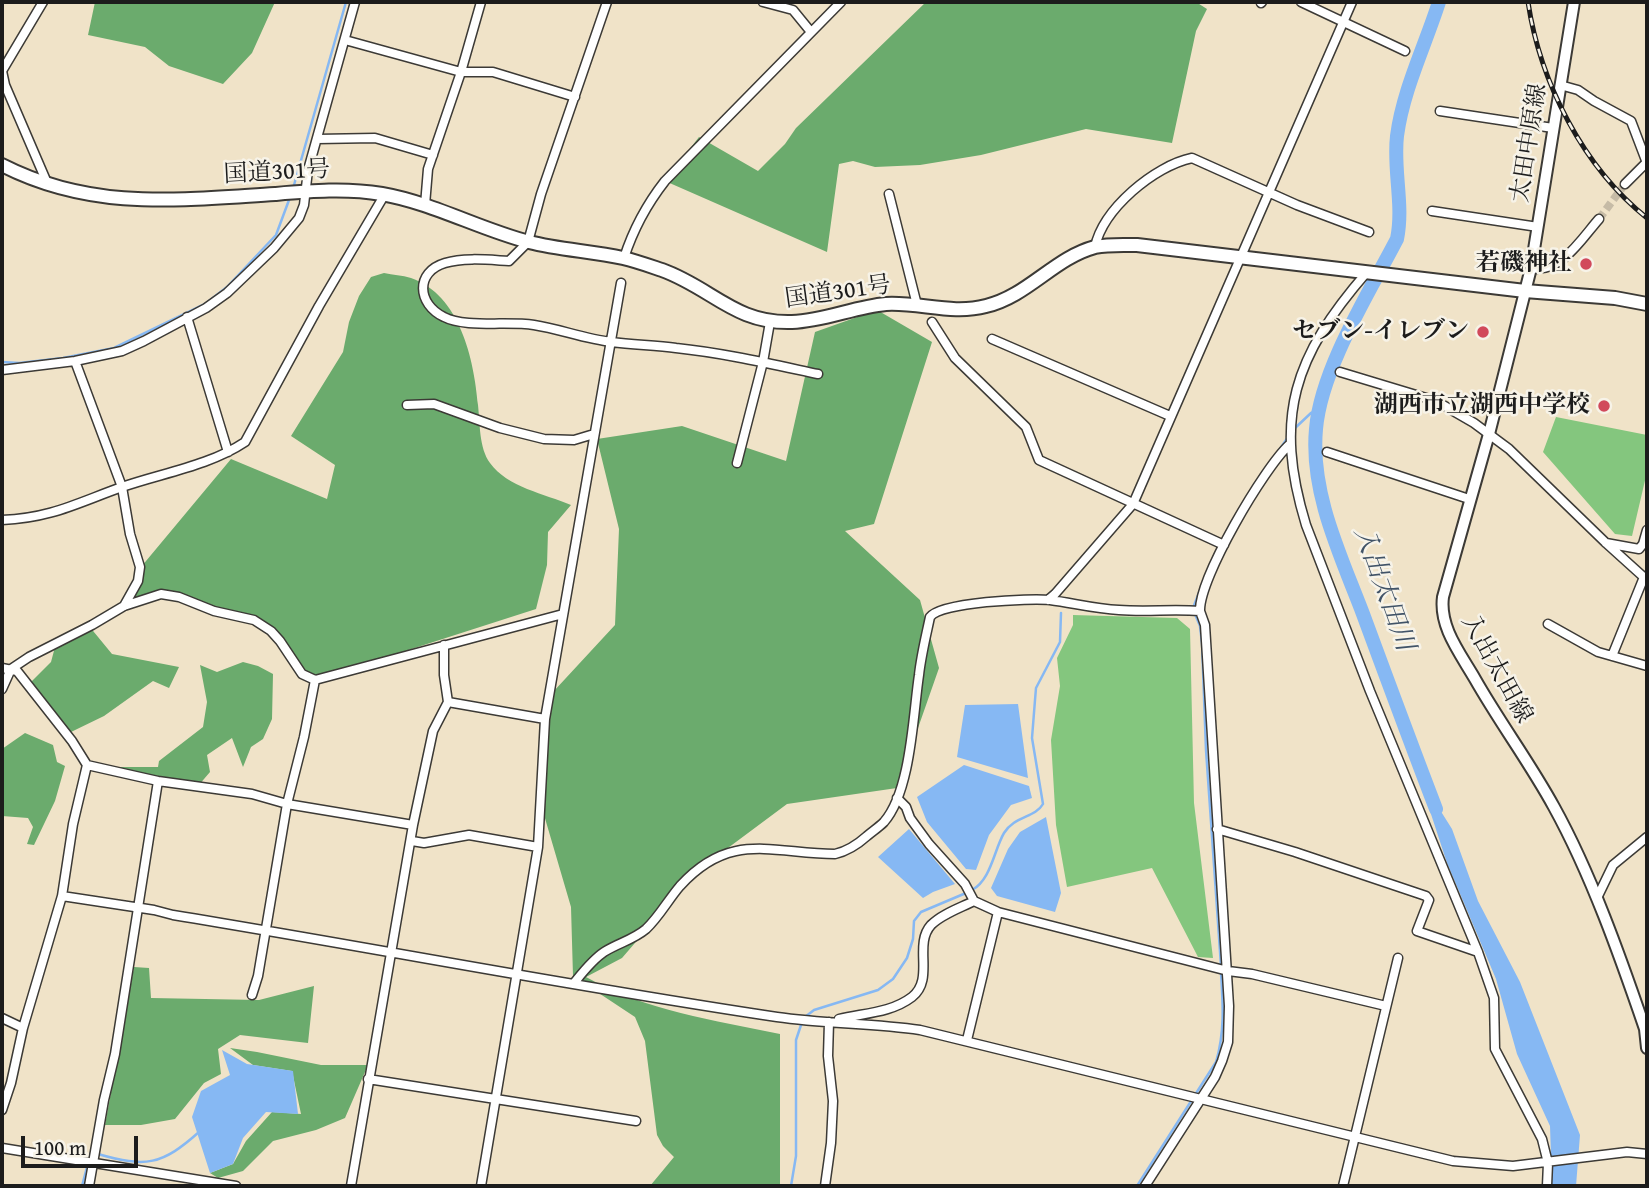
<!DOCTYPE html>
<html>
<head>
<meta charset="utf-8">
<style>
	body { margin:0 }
	#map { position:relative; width:1649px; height:1188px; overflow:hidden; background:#f0e3c8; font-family:"Gentium Book Plus",serif }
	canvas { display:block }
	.frame { position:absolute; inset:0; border:4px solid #1c1c1c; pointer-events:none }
	.scale { position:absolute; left:21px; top:1136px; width:117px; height:32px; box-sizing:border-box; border:4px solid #1c1c1c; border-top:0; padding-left:9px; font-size:21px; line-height:24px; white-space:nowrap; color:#1c1c1c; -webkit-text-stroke:5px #f7f3e8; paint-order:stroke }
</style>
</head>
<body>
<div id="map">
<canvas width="1649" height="1188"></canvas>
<div class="frame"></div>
<div class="scale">100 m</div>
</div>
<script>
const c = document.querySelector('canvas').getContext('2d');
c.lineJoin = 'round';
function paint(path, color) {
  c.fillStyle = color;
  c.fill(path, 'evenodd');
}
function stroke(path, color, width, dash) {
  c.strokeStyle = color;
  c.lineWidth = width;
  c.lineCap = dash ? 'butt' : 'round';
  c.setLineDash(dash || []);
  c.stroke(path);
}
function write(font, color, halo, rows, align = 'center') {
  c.font = font + ' "Gentium Book Plus","Noto Serif JP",serif';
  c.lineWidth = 5;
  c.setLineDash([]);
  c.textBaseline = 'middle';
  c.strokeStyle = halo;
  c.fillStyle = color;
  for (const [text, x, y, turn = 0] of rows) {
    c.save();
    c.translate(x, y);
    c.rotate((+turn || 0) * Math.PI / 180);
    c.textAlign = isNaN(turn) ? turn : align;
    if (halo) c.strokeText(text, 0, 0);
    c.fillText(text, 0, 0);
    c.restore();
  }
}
paint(new Path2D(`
	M1556,417L1647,435V472L1632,536L1615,534L1543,452Z
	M1073,615L1177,618L1190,629L1194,803L1213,958L1198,957L1152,868L1067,887L1056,825L1051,740L1060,686L1057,658L1073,625Z`), '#84c67e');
paint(new Path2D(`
	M95,2H275L252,53L223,84L169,66L145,47L88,35Z
	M926,2H1196L1207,9L1196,31L1172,143L1086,129L981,155L920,165L875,167L853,161L839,164L827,252L665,181L699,137L758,171L785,144L796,128Z
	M384,273C393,275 402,275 411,278C460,295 474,359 478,405C480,423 479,448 490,463C507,487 545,494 571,505L548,532L547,565L536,609L315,680L263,625L167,595L128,598L141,567L231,459L327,499L335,465L291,436L343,352L349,322L359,296L371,277Z
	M877,310L932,342L874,524L845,531L920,600L939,668L897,788L787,804L697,871L622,958L586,977C646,1011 714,1020 780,1034V1186H650L674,1157L663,1146L657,1135L645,1041L635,1017L573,976L571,907L537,791L553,692L615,625L619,529L597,439L682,426L786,461L815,332Z
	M89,626L112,654L179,667L169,688L153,681L104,716L71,732L31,682L51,662L55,647Z
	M243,662L258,666L273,674L272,719L263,739L251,747L243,767L232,738L207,755L210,772L198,786L104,767H158L159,761L203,727L207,702L200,665L217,672Z
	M25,733L53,745L57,762L65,766L55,801L34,845L27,844L33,827L28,818L2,816V749Z
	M134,967L149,968L151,998L259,1000L314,986L308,1043L240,1035L218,1049L221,1074L204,1083L175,1119L141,1125H105Z
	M230,1048L257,1052L321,1065H368L345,1118L316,1130L273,1141L243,1171L218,1178L210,1173L233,1164L246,1141L272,1112L301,1114L292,1071L253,1065Z`), '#6bab6d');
paint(new Path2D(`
	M1018,704L1028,778L957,757L965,705Z
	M964,765L1029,786L1032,798L1011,805L989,835L976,870L966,869L927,822L917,797Z
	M1430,794L1452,829L1478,901L1520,982L1580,1135L1576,1186H1552L1550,1126L1517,1054L1496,979L1447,863L1429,808Z
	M1046,817L1061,893L1055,912L997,896L991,888L1008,849L1020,832Z
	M909,829L955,884L933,892L923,898L878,857Z
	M222,1050L247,1064L293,1071L298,1114L266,1112L243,1138L233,1164L210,1173L192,1117L201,1091L230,1075Z`), '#86b8f3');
stroke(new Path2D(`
	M294,185L346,2
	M2,362L19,363L63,358L114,348L205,304L227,287L276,235L289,200
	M1294,429L1311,413L1319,410
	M1278,452L1288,437
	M1193,608L1206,575
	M1195,614L1200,626L1202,643L1206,750L1221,966
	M972,890C991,880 994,850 1004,833C1014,816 1035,818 1043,804L1032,738L1035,700L1036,688L1060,642L1061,613
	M805,1017L814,1010L878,990L893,979L907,958L913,939L914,921L921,912L966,893
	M98,1154C146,1168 162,1165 199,1132
	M82,1186L91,1152
	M791,1186L796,1156V1040L802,1022
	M1137,1186L1216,1062C1225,1032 1223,1004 1221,973`), '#86b8f3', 2.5);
stroke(new Path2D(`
	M1436,809C1411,744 1387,679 1363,614C1341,556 1310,493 1316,429C1321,369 1369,293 1397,239C1404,205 1393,170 1397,136C1403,90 1425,46 1439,2`), '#86b8f3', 14);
stroke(new Path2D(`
	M1599,219L1625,184`), '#c6bba6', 8, [8, 4]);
const minor = new Path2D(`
	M43,2L2,71L5,85L48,185
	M607,2L541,194L528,242L509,261C490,260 465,257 445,263C415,272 417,304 444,317C465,328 508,321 534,325C560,329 585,339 612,342C633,345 655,345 676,348C724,353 771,364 818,374
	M763,2L793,10L811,32
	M1301,2L1405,51
	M1261,3L1262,2
	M345,40L461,72H493L575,97
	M1560,85L1578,90L1594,101L1631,121L1647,163
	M1440,111L1553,128
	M317,139L375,138L433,155
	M1625,184L1647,162
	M889,194L917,305
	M425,205L428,169L461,72L481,2
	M1432,211L1538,227
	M1095,247C1103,209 1154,166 1192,158L1297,205L1369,232
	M624,258C633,230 647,204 665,181L841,2
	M1531,268C1561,274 1582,238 1599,219
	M1367,272C1294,356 1273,417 1306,525L1370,691L1478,952L1494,998L1495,1049L1542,1139L1548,1163L1547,1186
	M187,317L228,452
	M932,322L955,358L1026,427L1039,460L1224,545
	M992,339L1170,416
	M75,361L122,487L130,534L140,567L138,581L124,606
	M2,370L75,361L122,351L144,341L206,308L227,293L274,248L299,218L304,205L308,170L355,2
	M1340,372L1436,401L1474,423L1509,449L1606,543L1647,580
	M407,405L434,404L500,428L544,439L574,440L594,434
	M1327,452L1469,499
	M737,463L763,362L770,322
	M2,520C51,518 77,503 122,487C162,473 209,466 245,442L319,306L385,194
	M1606,543L1639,549L1643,544L1647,530
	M1048,600L1055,594L1133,504L1352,2
	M1548,624L1598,652L1647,666
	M1612,656L1644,577
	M2,668L17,671L72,741L87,765
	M2,689L11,669L29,657L92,625L124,606L161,594L179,597L214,611L254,620L271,631L280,641L302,674L315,680L563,614
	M448,702L545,719
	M897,798L906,807L910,818L929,844L965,884L974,901L998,912L1228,971L1252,974L1386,1006
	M1217,829L1295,852L1426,896L1429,900L1417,931L1478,952
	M412,841L424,843L469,835L538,847
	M62,896L154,910L173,915C375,948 575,987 777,1017C825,1024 873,1023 920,1030L1453,1161L1513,1166L1627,1152L1647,1154
	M1597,898L1613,865L1647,837
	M574,983C583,972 592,960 604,952C618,943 633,940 646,929C659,917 668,900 680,886C730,831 771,853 835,854C848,851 857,845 867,836C873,831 879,827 884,822C911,791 913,715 919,675C921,656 926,636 930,617C940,602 1030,598 1050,600C1073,603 1095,609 1119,610C1146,612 1173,609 1200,611C1199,578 1264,468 1289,445
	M252,995L258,976L287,804L304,737L315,680
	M2,1018L23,1028
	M839,1019C864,1013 891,1013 912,997C935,979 913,945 931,925C942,914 960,908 974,901
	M967,1040L998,912
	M368,1079L636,1121
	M2,1110L11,1083L23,1028L62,896L73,824L87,765L158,781L252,794L287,804L413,825
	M2,1148L236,1186
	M89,1186L104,1100L115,1054L158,781
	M351,1186L413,825L433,731L448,702L444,675V645
	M481,1186L538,847L545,719L621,283
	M825,1186L831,1143L833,1101L828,1056L829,1022
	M1145,1186L1215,1077L1222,1061L1228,1042L1229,1006L1205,625L1200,611
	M1343,1186L1398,958`);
const major = new Path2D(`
	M1574,2L1531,268L1489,434L1443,597C1439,627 1460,653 1475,679C1500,723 1530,763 1554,807C1591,874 1620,956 1645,1029L1647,1048`);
const highway = new Path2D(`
	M2,165C92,211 178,200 275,194C311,191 346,188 382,194C433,203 479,229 529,242C560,250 592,251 623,258C636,261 650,266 662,270C712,288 735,324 792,322C824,321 854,307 886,304C920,302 952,315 986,306C1028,296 1054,258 1095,247C1109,244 1123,245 1137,245L1525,291L1615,298L1647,304`);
stroke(minor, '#3c3a36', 11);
stroke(major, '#3c3a36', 14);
stroke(highway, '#3c3a36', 16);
stroke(minor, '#fff', 8);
stroke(major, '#fff', 10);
stroke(highway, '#fff', 12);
const rail = new Path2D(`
	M1528,2C1540,82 1583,167 1647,218`);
stroke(rail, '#1c1c1c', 5);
stroke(rail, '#f7f3e8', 2.5, [8]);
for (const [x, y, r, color] of [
	[1586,264,7,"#d1495b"],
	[1483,332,7,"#d1495b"],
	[1604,406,7,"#d1495b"]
]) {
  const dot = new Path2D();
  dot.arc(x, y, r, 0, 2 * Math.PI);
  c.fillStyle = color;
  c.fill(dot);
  stroke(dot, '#f7f3e8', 2.5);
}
write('24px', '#1c1c1c', '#f7f3e8', [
	["太田中原線",1530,143,-81],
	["国道301号",277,173,-3],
	["国道301号",838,293,-8],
	["入出太田線",1496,669,61]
]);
write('bold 24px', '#1c1c1c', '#f7f3e8', [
	["若磯神社",1572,264],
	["セブン-イレブン",1469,332],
	["湖西市立湖西中学校",1590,406]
], 'right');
write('italic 26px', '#415367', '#f7f3e8', [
	["入出太田川",1383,589,70]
]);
</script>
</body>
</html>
